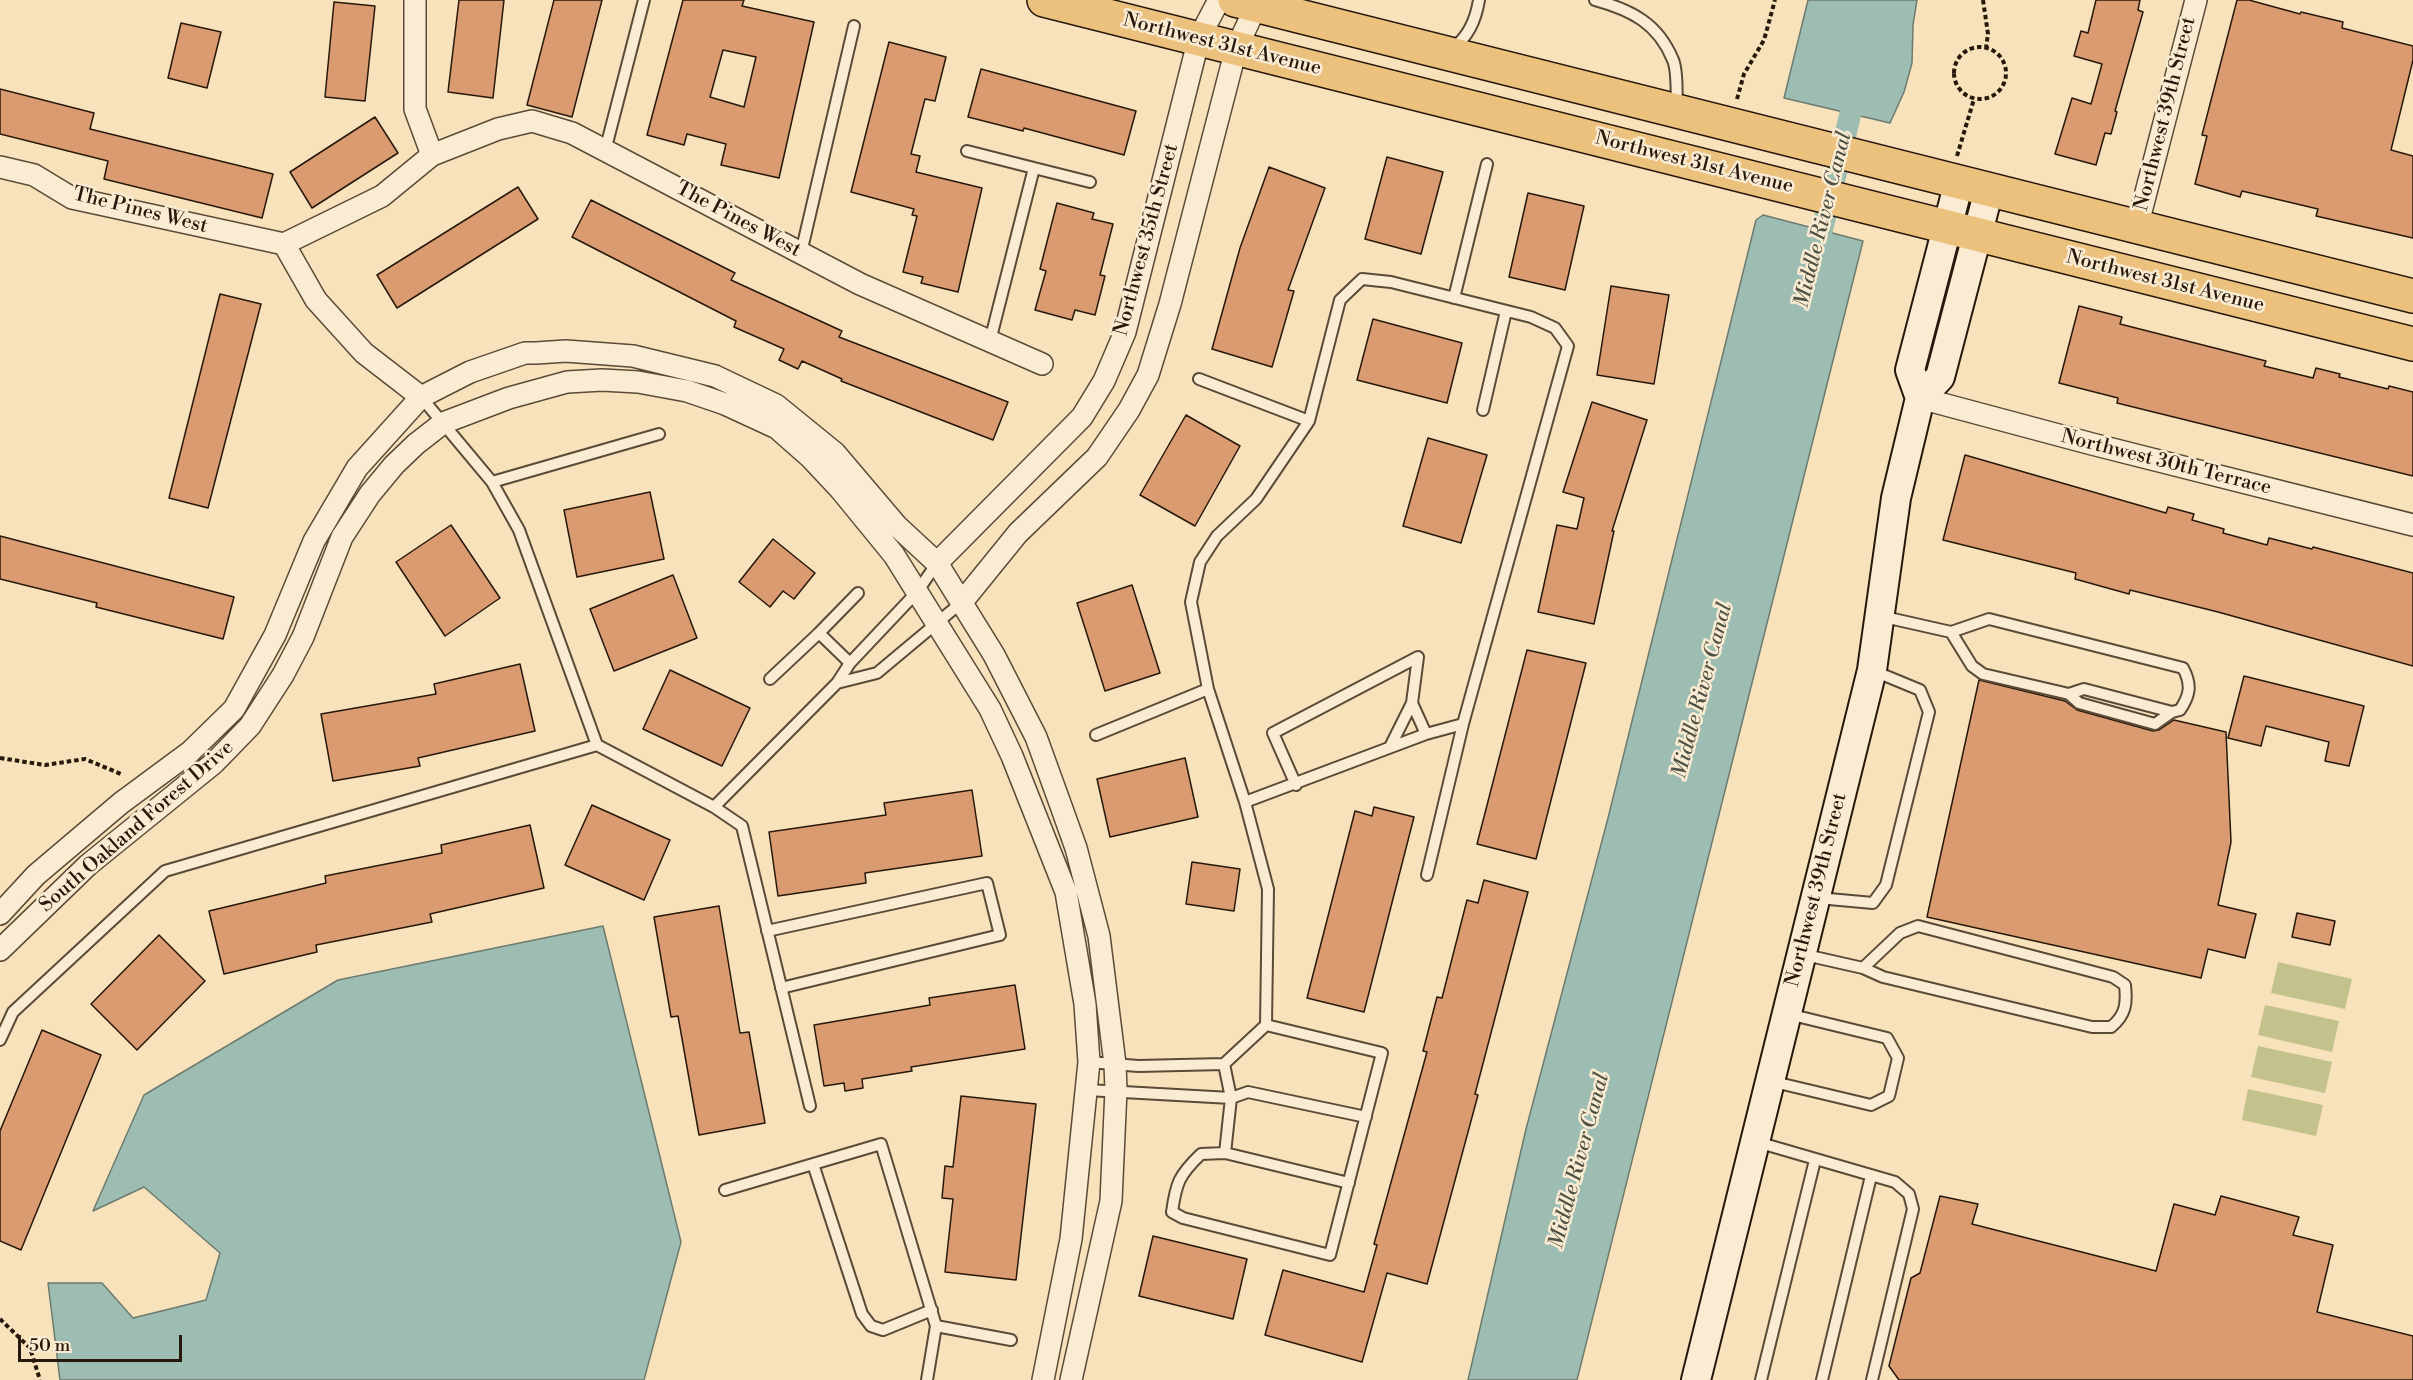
<!DOCTYPE html>
<html>
<head>
<meta charset="utf-8">
<style>
	body { margin:0 }
	#map { position:relative; width:2413px; height:1380px; overflow:hidden; background:#f7e2bc; font-family:"Libre Bodoni",serif }
	canvas { display:block }
	.scale { position:absolute; left:18px; top:1335px; width:164px; height:27px; box-sizing:border-box; border:3px solid #26180b; border-top:0; padding-left:8px; font-size:18px; line-height:21px; white-space:nowrap; color:#26180b; -webkit-text-stroke:4px #faecd3; paint-order:stroke }
</style>
</head>
<body>
<div id="map">
<canvas width="2413" height="1380"></canvas>
<div class="scale">50 m</div>
</div>
<script>
const c = document.querySelector('canvas').getContext('2d');
c.lineJoin = 'round';
function paint(path, color) {
  c.fillStyle = color;
  c.fill(path, 'evenodd');
}
function stroke(path, color, width, dash) {
  c.strokeStyle = color;
  c.lineWidth = width;
  c.lineCap = dash ? 'butt' : 'round';
  c.setLineDash(dash || []);
  c.stroke(path);
}
function write(font, color, halo, rows, align = 'center') {
  c.font = font + ' "Libre Bodoni",serif';
  c.lineWidth = 5;
  c.setLineDash([]);
  c.textBaseline = 'middle';
  c.strokeStyle = halo;
  c.fillStyle = color;
  for (const [text, x, y, turn = 0] of rows) {
    c.save();
    c.translate(x, y);
    c.rotate((+turn || 0) * Math.PI / 180);
    c.textAlign = isNaN(turn) ? turn : align;
    if (halo) c.strokeText(text, 0, 0);
    c.fillText(text, 0, 0);
    c.restore();
  }
}
paint(new Path2D(`
	M2278,962L2352,979L2345,1009L2271,993Z
	M2265,1005L2339,1021L2332,1052L2258,1035Z
	M2258,1046L2332,1062L2325,1093L2251,1077Z
	M2248,1089L2323,1105L2316,1136L2242,1120Z`), '#c3c18c');
const water = new Path2D(`
	M1808,0H1917L1913,25L1912,63L1904,92L1890,123L1784,98Z
	M1763,215L1863,241L1577,1380H1468L1526,1129L1608,818L1756,220Z
	M603,926L681,1242L644,1380H60L48,1283H102L133,1318L206,1300L220,1253L144,1187L93,1211L144,1095L338,980Z`);
paint(water, '#9dbdb2');
stroke(water, '#6d7b6f', 1.5);
stroke(new Path2D(`
	M1815,258L1858,83`), '#9dbdb2', 22);
const building = new Path2D(`
	M459,0H504L493,98L448,92Z
	M554,0H602L572,117L527,105Z
	M683,0H744L742,6L814,22L779,178L721,165L726,144L687,134L684,145L647,135ZM723,50L756,57L744,107L710,97Z
	M2096,0H2140L2138,10L2143,12L2115,111L2117,112L2111,134L2105,133L2096,165L2055,154L2072,98L2091,104L2102,64L2074,56L2081,31L2088,33Z
	M2237,0H2249L2300,14L2301,12L2343,22L2342,28L2413,46V60L2391,150L2413,156V238L2316,216L2318,209L2242,191L2240,197L2195,184L2207,136L2202,135Z
	M334,2L375,6L365,101L325,97Z
	M181,23L221,32L207,88L168,78Z
	M889,42L946,57L935,101L925,99L911,154L920,156L916,172L982,188L958,292L921,283L923,277L903,272L917,216L912,215L914,209L851,192Z
	M981,69L1136,111L1124,155L1024,128L1023,131L968,117Z
	M0,89L94,113L90,129L273,174L262,218L104,179L108,161L0,134Z
	M375,117L398,153L312,208L290,172Z
	M1387,157L1443,172L1421,254L1365,239Z
	M1269,167L1325,188L1288,290L1294,291L1272,367L1212,349L1240,248Z
	M518,187L538,219L397,308L377,275Z
	M1528,193L1584,206L1565,290L1509,277Z
	M591,200L735,273L731,280L842,331L839,337L1008,402L993,440L841,381L842,379L802,361L798,369L779,360L784,349L734,327L736,321L572,237Z
	M1057,203L1094,213L1092,219L1113,224L1100,275L1105,276L1095,315L1075,310L1072,320L1035,310L1046,271L1040,269Z
	M1611,286L1669,295L1654,384L1597,375Z
	M220,294L261,304L208,508L169,498Z
	M2079,306L2122,317L2120,324L2266,361L2264,366L2313,378L2316,368L2340,374L2339,377L2388,389L2389,386L2413,392V476L2117,403L2118,398L2059,383Z
	M1373,319L1462,343L1447,403L1357,380Z
	M1592,402L1647,420L1612,531H1614L1594,624L1538,612L1557,525L1577,529L1584,498L1563,492Z
	M1186,415L1240,446L1195,526L1140,495Z
	M1428,438L1487,455L1461,543L1403,526Z
	M1965,455L2166,513L2168,507L2194,514L2192,520L2224,529L2223,533L2267,545L2269,538L2312,549L2313,547L2413,573V666L2218,612L2130,590L2129,594L2075,579L2076,573L1943,540Z
	M650,492L664,559L577,577L564,510Z
	M451,525L500,598L445,636L396,562Z
	M0,536L234,597L223,639L96,607L97,603L0,579Z
	M773,539L815,573L794,599L783,591L770,607L739,582Z
	M673,575L697,638L614,671L590,609Z
	M1132,585L1160,673L1105,691L1077,603Z
	M1527,650L1586,663L1536,859L1477,844Z
	M520,664L535,731L418,758L420,766L333,781L321,714L436,694L434,684Z
	M670,670L750,708L722,766L643,729Z
	M2244,676L2364,706L2349,766L2325,761L2329,742L2266,726L2261,746L2228,738Z
	M1979,680L2065,701L2077,710L2153,731L2159,730L2174,720L2226,732L2231,842L2218,905L2256,914L2245,958L2208,949L2201,978L1927,917Z
	M1185,758L1198,817L1110,837L1097,779Z
	M972,790L982,856L865,873L866,883L778,896L769,832L886,815L884,803Z
	M592,805L670,840L644,900L565,865Z
	M1374,807L1414,817L1364,1012L1307,998L1355,811L1372,816Z
	M530,825L544,888L430,914L432,922L316,945L317,952L224,974L209,911L326,883L325,876L442,853L441,845Z
	M1192,862L1240,869L1234,911L1186,904Z
	M1484,880L1528,892L1475,1094L1478,1095L1427,1284L1387,1273L1362,1362L1265,1335L1283,1270L1364,1292L1377,1245L1374,1244L1427,1052L1423,1051L1437,997L1442,998L1467,900L1478,903Z
	M719,906L740,1033L749,1032L765,1123L699,1135L678,1016L671,1017L654,917Z
	M2297,913L2335,921L2330,945L2292,937Z
	M159,935L205,981L137,1050L91,1004Z
	M1015,985L1025,1049L911,1067L912,1071L862,1079L863,1088L845,1091L844,1083L824,1086L814,1025L930,1005L929,998Z
	M42,1030L101,1055L21,1250L0,1241V1131Z
	M961,1096L1036,1104L1016,1280L945,1272L953,1199L942,1198L945,1166L953,1167Z
	M1940,1196L1978,1204L1972,1224L2156,1271L2174,1204L2215,1215L2221,1196L2299,1217L2293,1235L2333,1245L2317,1312L2413,1336V1380H1899L1889,1366L1911,1278L1920,1273Z
	M1153,1236L1247,1259L1233,1319L1139,1296Z`);
paint(building, '#da9b71');
stroke(building, '#26180b', 1.5);
const lane = new Path2D(`
	M1595,0C1631,10 1658,23 1673,60C1678,72 1676,92 1677,106
	M1453,48C1468,37 1476,19 1479,0
	M605,151L644,0
	M967,151L1034,168
	M801,253L854,26
	M1454,298L1487,164
	M990,341L1034,168L1090,182
	M1199,379L1309,421
	M421,397L492,482L519,530L597,745L714,807
	M1483,410L1506,311
	M492,482L659,434
	M937,563L917,592L850,663L837,683L877,673L962,602
	M1880,616L1951,632L1989,619L2183,668C2192,685 2190,695 2180,710L2172,712L2084,689L2069,694L1983,674L1972,666L1951,632
	M850,663L819,633L858,593
	M770,679L819,633
	M2069,694L2079,703L2155,724L2172,712
	M1096,735L1208,689
	M1390,747L1412,703
	M1296,785L1273,733L1418,657L1412,703L1426,734
	M1245,802L1426,734L1463,724
	M1818,898L1873,903L1886,885L1929,712L1920,690L1874,671
	M767,931L987,883L1000,935L781,988
	M1801,954L1863,968L1883,977L2092,1027H2111C2126,1015 2127,1003 2125,985L2113,977L1918,926L1900,933L1863,968
	M1266,1025L1382,1053L1330,1255L1183,1218L1172,1212C1176,1183 1179,1175 1201,1154L1225,1153L1231,1098L1224,1064L1266,1025L1268,889L1245,802L1208,689L1191,602L1200,562L1217,536L1256,499L1309,421L1340,300L1362,279L1391,282L1531,317L1555,328L1568,346L1463,724L1427,875
	M0,1040L13,1012L165,871L597,745
	M1089,1062L1138,1066L1224,1064
	M1770,1081L1871,1105L1889,1096L1898,1058L1887,1038L1788,1014
	M1087,1090L1231,1098L1248,1092L1366,1117
	M810,1106L742,826L714,807L837,683
	M1757,1142L1895,1182L1909,1194L1913,1209L1872,1380
	M1225,1153L1349,1183
	M813,1164L862,1314L871,1326L883,1330L932,1310
	M725,1190L881,1144L936,1326L927,1380
	M936,1326L1011,1340
	M1761,1380L1815,1160
	M1822,1380L1871,1176`);
const street = new Path2D(`
	M415,0V109L432,155
	M0,167L34,175L72,198L284,244
	M2137,227L2196,0
	M421,397L364,353L316,300L284,244L382,196L432,155L498,129L532,121L572,133L860,284L1042,364
	M1920,398L2092,444L2413,525
	M937,563L1082,417L1104,381L1125,332L1199,38L1219,0
	M962,602L1018,533L1097,457L1129,410L1148,375L1170,304L1236,49L1259,0
	M0,914L36,875L121,803L190,752L234,709L275,635L314,541L357,468L421,397L470,372L525,353H536L566,351L633,356L715,376L776,405L835,453L897,526L937,563L994,655L1036,737L1061,806L1076,848L1099,936L1115,1064L1116,1090L1111,1201L1071,1380
	M0,950L88,865L214,763L250,726L283,675L303,637L342,537L370,494L394,465L416,444L443,423L509,398L567,382L602,380L638,382L687,391L725,404L777,428L810,457L840,489L894,555L990,709L1012,756L1066,892L1085,1004L1089,1062L1071,1239L1043,1380`);
const secondary = new Path2D(`
	M1920,398L1910,370L1959,182
	M1696,1380L1872,670L1896,498L1920,398L1940,377L1989,190`);
const primary = new Path2D(`
	M1044,0L2413,344
	M1235,0L2413,296`);
stroke(lane, '#5a4a37', 14);
stroke(street, '#5a4a37', 24);
stroke(secondary, '#26180b', 32);
stroke(primary, '#26180b', 36);
stroke(new Path2D(`
	M1983,0L1988,34L1986,48
	M1954 73a26 26 0 1 1 52 0a26 26 0 1 1-52 0Z
	M1737,99L1744,74L1764,40L1775,0
	M1957,156L1974,99
	M0,758L45,765L85,759L121,774
	M0,1319L30,1348L40,1380`), '#26180b', 4, [4.5, 3]);
stroke(lane, '#faecd3', 10);
stroke(street, '#faecd3', 21);
stroke(secondary, '#faecd3', 28);
stroke(primary, '#ecc17e', 33);
write('20px', '#26180b', '#faecd3', [
	["Northwest 31st Avenue",1222,45,14],
	["Northwest 39th Street",2166,114,-76],
	["Northwest 31st Avenue",1694,163,14],
	["The Pines West",140,211,14],
	["The Pines West",738,220,28],
	["Northwest 35th Street",1147,240,-75],
	["Northwest 31st Avenue",2165,282,14],
	["Northwest 30th Terrace",2166,463,14],
	["South Oakland Forest Drive",137,827,-41],
	["Northwest 39th Street",1817,890,-76]
]);
write('italic 21px', '#505245', '#faecd3', [
	["Middle River Canal",1824,220,-76],
	["Middle River Canal",1703,691,-75],
	["Middle River Canal",1580,1161,-75]
]);
</script>
</body>
</html>
